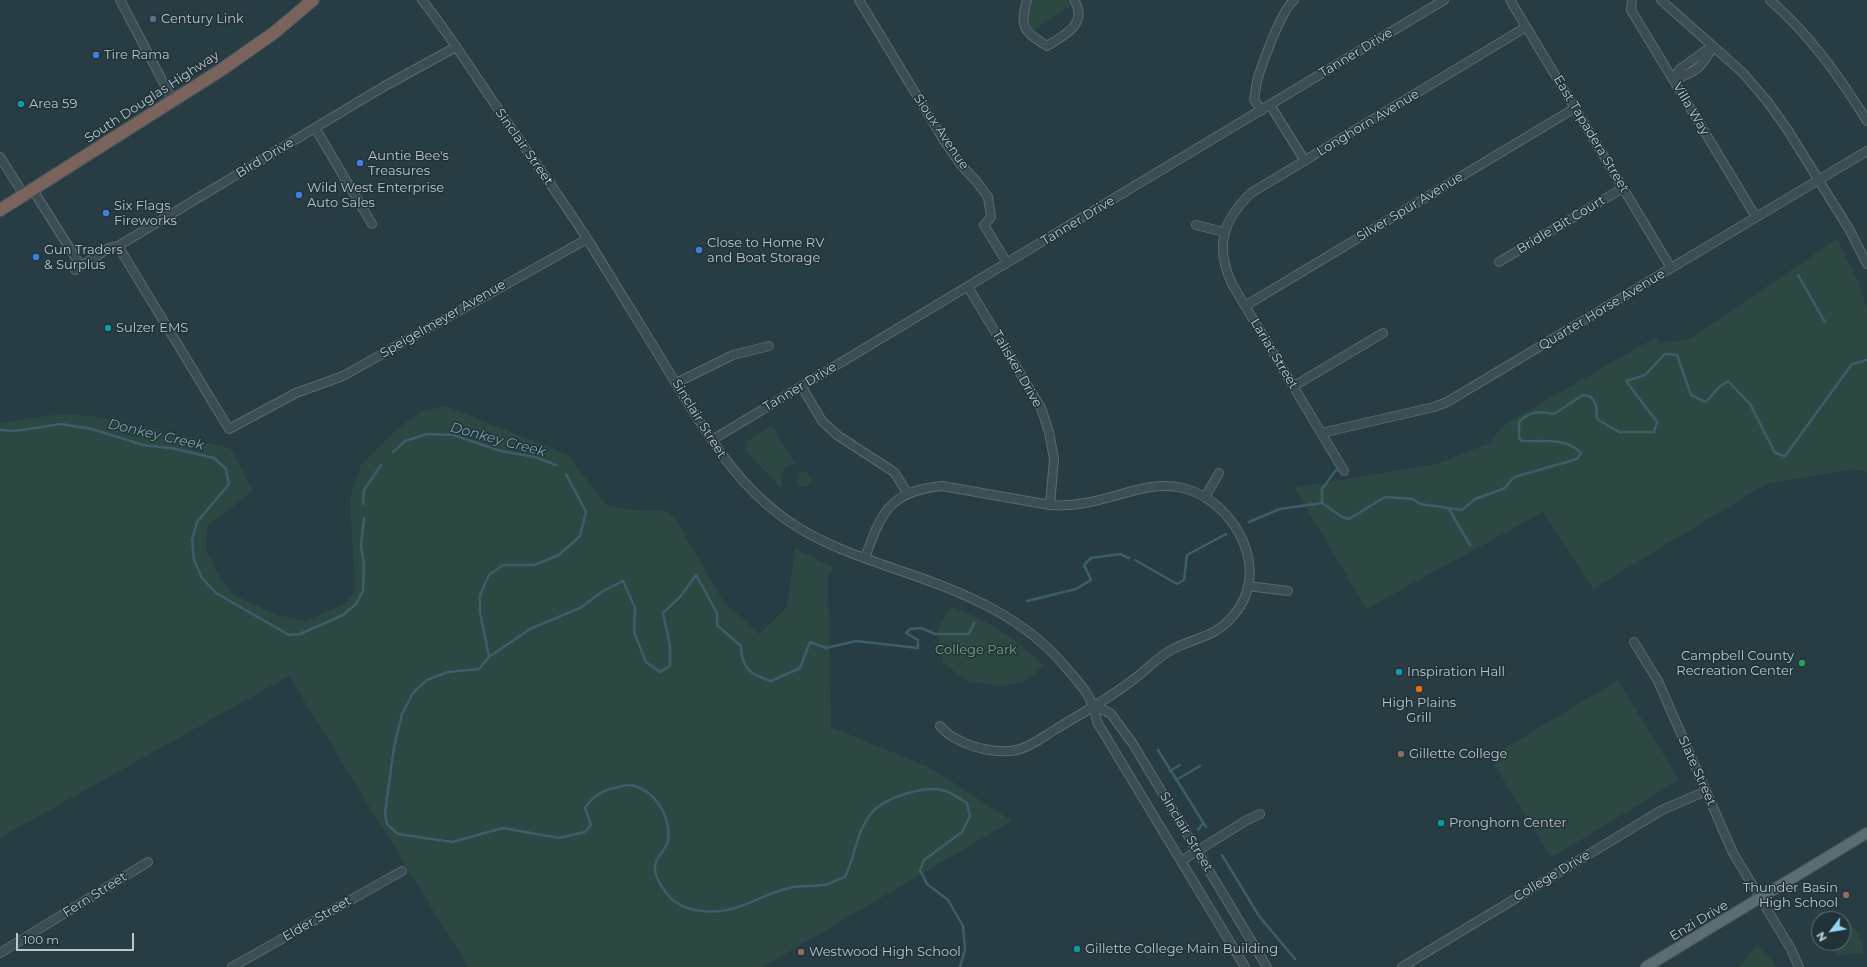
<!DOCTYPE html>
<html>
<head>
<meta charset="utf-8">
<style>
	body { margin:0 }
	#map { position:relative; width:1867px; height:967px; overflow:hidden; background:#283c43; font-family:Montserrat,sans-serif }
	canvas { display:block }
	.north { position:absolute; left:1811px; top:911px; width:40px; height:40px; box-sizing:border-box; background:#213239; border:1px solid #5e6e74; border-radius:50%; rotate:239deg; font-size:11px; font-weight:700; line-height:16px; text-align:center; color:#bac7cd }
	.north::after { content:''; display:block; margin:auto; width:14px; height:18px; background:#95d8f6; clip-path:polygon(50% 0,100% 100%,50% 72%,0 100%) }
	.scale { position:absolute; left:16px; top:933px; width:118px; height:18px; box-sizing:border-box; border:2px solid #bac7cd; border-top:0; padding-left:5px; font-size:12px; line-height:14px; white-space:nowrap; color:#bac7cd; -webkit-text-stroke:3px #213239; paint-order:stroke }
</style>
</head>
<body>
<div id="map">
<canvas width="1867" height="967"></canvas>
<div class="north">N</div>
<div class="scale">100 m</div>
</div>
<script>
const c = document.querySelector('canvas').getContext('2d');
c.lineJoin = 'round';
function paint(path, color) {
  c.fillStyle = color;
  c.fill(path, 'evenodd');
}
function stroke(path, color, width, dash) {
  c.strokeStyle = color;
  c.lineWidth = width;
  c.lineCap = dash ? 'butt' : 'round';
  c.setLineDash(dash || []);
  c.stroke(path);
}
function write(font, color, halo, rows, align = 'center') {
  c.font = font + ' Montserrat,sans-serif';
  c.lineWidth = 3;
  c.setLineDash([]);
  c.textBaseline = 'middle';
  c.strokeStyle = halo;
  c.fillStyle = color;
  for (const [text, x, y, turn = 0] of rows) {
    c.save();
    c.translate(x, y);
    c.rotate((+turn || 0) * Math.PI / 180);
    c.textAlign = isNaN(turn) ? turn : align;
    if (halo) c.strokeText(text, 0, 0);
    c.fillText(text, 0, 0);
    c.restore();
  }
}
paint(new Path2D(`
	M1032,0H1067L1070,6L1036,29L1032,28L1028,18Z
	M1837,239L1858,281L1867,309V472L1853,469L1766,484L1593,589L1543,512L1366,609L1295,488L1437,464L1489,443L1505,424L1656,337L1660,343L1689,339Z
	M446,406L568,455L606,505L634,510L668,511L678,523L723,601L759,634L787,607L795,548L834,568L828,576L831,727L931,768L1012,821L763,967H468L289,676L0,838V423L61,414L91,416L157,429L231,449L253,491L207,526L206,549L220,578L232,594L277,615L305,621L344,604L355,592L350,498L361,465L397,429L421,412Z
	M772,425L795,464C784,465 779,474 783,484L780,487L745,450L747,441Z
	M803,471L808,473L811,478L810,484L805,487L799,486L796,482L800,478L798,474Z
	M951,606C990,623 1013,635 1044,666L1025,681L1004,686L973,682L970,683L943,663L937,631Z
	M1618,680L1679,780L1551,858L1490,757Z
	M1817,911C1844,914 1860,925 1864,953L1842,954L1837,957L1835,950L1828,943H1843V919H1819V939H1817L1819,933Z
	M1757,946L1768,956L1776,967H1739Z`), '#2d4842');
stroke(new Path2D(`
	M1798,275L1825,322
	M0,430L15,431L61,424L92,429L143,445L176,449L214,458L226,469L229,484L197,522L192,540L194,560L202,578L216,593L289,635L300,634L343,615L356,604L363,591L364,564L361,546L364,518
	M393,452L405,441L427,434L453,435L501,451L535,457L556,465
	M566,474L586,512L580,536L559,555L534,565H503L489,575L480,595V612L489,657L479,669L448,672L427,680L413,693L402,714L394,747L385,813L387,824L398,834L452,842L503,828L559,838L585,832L591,825L585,808C592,798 601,790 614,788C622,786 632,783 640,788C659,797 671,820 668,841C666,851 653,858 655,871C656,878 667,897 674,901C682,907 692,910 702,911C738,915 756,896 789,888C801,885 815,887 828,884C833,882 839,879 845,877C855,857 856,833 870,815C882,798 926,784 946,791C953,794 960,799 967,803L970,816L962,832L924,860L920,870L927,884L948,900L963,926L965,950L960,967
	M1322,503V489L1336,470
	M363,504L364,490L381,465
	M1449,509L1470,545
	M1249,522L1280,509L1322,503L1342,517L1349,519L1385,497L1413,499L1420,504L1462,510L1475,499L1505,488L1514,477L1577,459L1581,453C1566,437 1543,442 1522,441L1519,438V422C1530,411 1539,411 1554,414L1583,395L1591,397L1596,405L1597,419L1619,432H1654L1657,422L1626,381L1645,375L1665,354L1677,355L1691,395L1706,402L1719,387L1728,381L1750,404L1775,453L1785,456L1852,364L1867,360
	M1135,560L1177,584L1184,580L1187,555L1226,534
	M1027,601L1076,589L1091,580L1084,565L1091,558L1120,554L1129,558
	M489,657L530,629L580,608L603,591L623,581L635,608L634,632L646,662L660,672L670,666V646L663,613L680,597L696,575L717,613V625L741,646C741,669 752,675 771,681L800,668L810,642L826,648L856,641L918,648V640L906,633L910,629L921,628L935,634H969L974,623
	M1158,750L1206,827
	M1170,771L1180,765
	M1176,780L1200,766
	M1198,830L1203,823
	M1222,855L1259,916L1295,959`), '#3c5d6a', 2.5);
const minor = new Path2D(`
	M120,0L173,101
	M422,0C453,39 479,82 507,122C535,163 565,203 591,245C617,287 644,330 669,372C706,432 737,490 799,528C830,547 864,558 898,570C961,591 1025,616 1068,670C1084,688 1093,698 1097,722L1245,967
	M859,0L945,142L961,165L976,181L988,197L991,217L984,225L1007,263
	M1027,0C1019,28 1024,31 1047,46C1064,36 1089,23 1074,0
	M1510,0L1671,268
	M1632,0L1631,10L1756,217
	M1661,0L1743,73L1767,101L1787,129L1849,229L1867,264
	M1770,0C1810,35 1839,76 1867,121
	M1673,79C1695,74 1703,66 1713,46
	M1673,79L1680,69L1712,46
	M1270,105L1305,161
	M1261,111L1254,99C1256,91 1256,82 1259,74C1265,57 1281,11 1294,0
	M315,128L372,224
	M0,157L24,195
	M33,190L80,265
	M1196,225L1224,232
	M118,246L229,429L296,393L343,376L587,239
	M1499,262L1623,188
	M75,270L109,248L118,246L383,87L456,47
	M968,287L1041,408L1049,432L1054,459L1050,505
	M1245,306L1575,108
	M676,383L733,355L769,346
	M1294,386L1383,333
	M802,387L822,421L837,435L894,472L908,494
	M1321,433L1434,407L1447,402L1867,151
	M712,440L1444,0
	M1344,471L1232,284C1215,247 1222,221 1251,193L1526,27
	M1205,497L1219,473
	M865,558C881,513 889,491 942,486L1050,505C1062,506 1074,505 1085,503C1117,498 1150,480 1183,488C1235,501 1273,571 1233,616C1215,637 1197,637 1175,648C1159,655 1148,669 1134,679C1110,698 1082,713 1056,729C1044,736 1031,747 1017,750C997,754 972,748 955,738C949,736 944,730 940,726
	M1248,586L1288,591
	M1634,642L1658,681L1733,853L1791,949L1799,967
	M1094,705L1111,714L1133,744L1267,967
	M1181,861L1247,820L1260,814
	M0,953L148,862
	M232,967L402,871
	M1402,967L1662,810L1706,791`);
const major = new Path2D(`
	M1646,967L1867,833`);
const highway = new Path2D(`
	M0,210L221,70L275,32L313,0`);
stroke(minor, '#5b6a70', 10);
stroke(major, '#49595f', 12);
stroke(highway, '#47575e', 14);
stroke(minor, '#3c4d53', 8);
stroke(major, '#5b6c73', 10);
stroke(highway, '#79635a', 12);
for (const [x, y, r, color] of [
	[153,19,4,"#5c6f8a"],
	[96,55,4,"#3f7fe0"],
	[21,104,4,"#0f9aa8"],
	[360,163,4,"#3f7fe0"],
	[299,195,4,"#3f7fe0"],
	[106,213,4,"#3f7fe0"],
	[699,250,4,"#3f7fe0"],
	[36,257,4,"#3f7fe0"],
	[108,328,4,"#0f9aa8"],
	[1802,663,4,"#2e9e5b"],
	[1399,672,4,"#0f9aa8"],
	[1419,689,4,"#e8710a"],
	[1401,754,4,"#8d6e63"],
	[1441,823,4,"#0f9aa8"],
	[1846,895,4,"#8d6e63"],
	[1077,949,4,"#0f9aa8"],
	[801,952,4,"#8d6e63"]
]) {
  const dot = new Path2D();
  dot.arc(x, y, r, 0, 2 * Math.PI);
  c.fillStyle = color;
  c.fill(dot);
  stroke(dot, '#213239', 1.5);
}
write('13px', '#bac7cd', '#213239', [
	["Century Link",161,19],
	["Tire Rama",104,55],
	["Area 59",29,104],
	["Auntie Bee's",368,156],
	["Treasures",368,171],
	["Wild West Enterprise",307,188],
	["Auto Sales",307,203],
	["Six Flags",114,206],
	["Fireworks",114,221],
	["Close to Home RV",707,243],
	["and Boat Storage",707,258],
	["Gun Traders",44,250],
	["& Surplus",44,265],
	["Sulzer EMS",116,328],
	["Campbell County",1794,656,"right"],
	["Recreation Center",1794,671,"right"],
	["Inspiration Hall",1407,672],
	["High Plains",1419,703,"center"],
	["Grill",1419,718,"center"],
	["Gillette College",1409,754],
	["Pronghorn Center",1449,823],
	["Thunder Basin",1838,888,"right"],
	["High School",1838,903,"right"],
	["Gillette College Main Building",1085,949],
	["Westwood High School",809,952]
], 'left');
write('13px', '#bac7cd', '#213239', [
	["Tanner Drive",1356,53,-31],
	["South Douglas Highway",152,97,-33],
	["Villa Way",1691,109,59],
	["Longhorn Avenue",1368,123,-31],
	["Sioux Avenue",941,132,56],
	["East Tapadera Street",1591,134,59],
	["Sinclair Street",524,147,55],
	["Bird Drive",265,158,-31],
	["Silver Spur Avenue",1410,207,-31],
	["Tanner Drive",1078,221,-31],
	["Bridle Bit Court",1561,225,-31],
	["Quarter Horse Avenue",1602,310,-31],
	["Speigelmeyer Avenue",443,319,-30],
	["Lariat Street",1274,354,59],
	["Talisker Drive",1017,369,60],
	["Tanner Drive",800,387,-31],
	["Sinclair Street",699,419,58],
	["Slate Street",1697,771,66],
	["Sinclair Street",1186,832,59],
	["College Drive",1552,876,-31],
	["Fern Street",95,895,-32],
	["Elder Street",317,919,-30],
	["Enzi Drive",1699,921,-31]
]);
write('13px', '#7ca279', '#213239', [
	["College Park",976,650]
]);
write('italic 14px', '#7ba1ae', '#213239', [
	["Donkey Creek",156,435,13],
	["Donkey Creek",498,440,15]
]);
</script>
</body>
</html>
